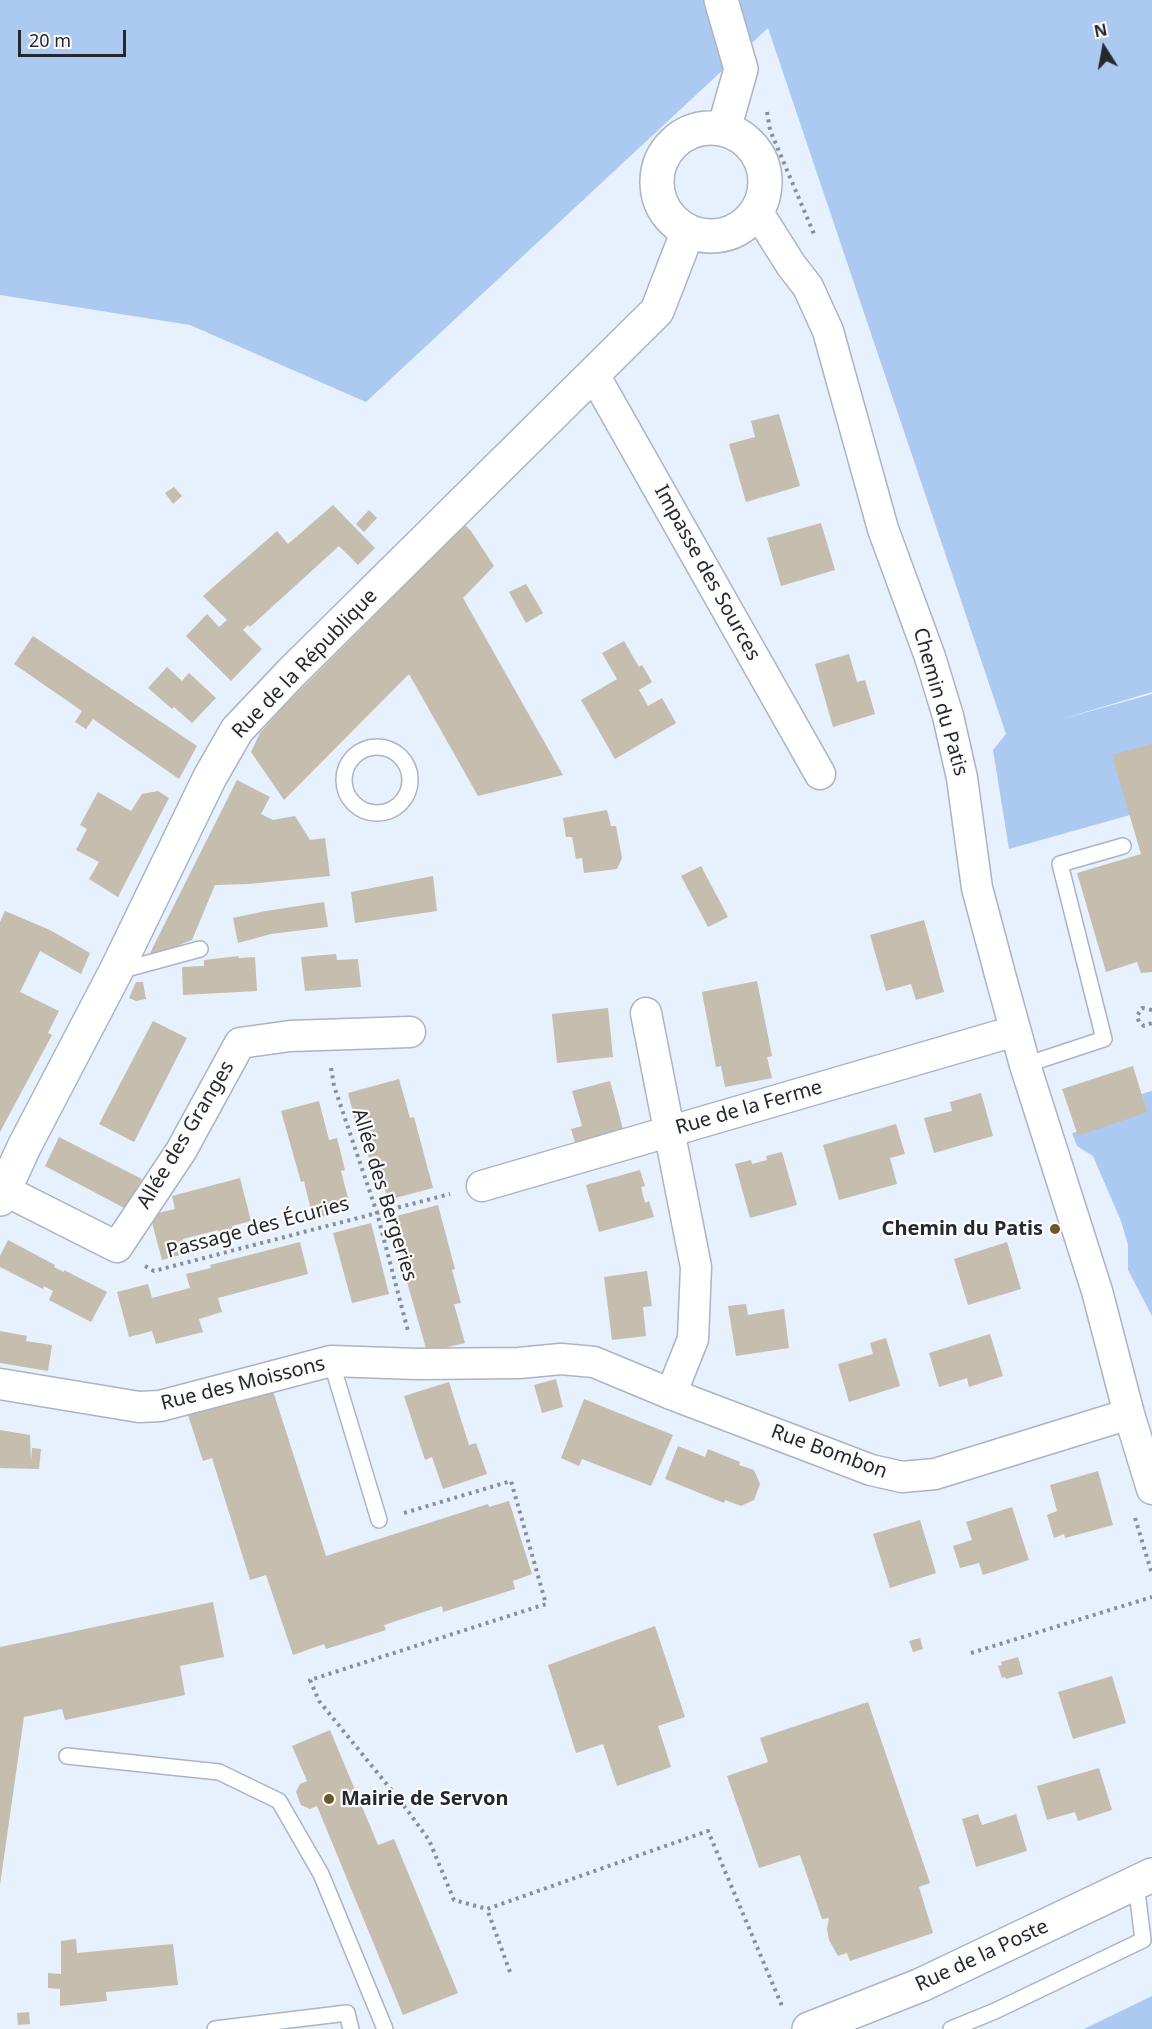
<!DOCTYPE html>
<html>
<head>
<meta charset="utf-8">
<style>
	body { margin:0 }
	#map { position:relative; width:1152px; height:2029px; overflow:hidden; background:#e7f0fd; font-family:"Noto Sans",sans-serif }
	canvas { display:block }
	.north { position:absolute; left:1074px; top:18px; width:60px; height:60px; -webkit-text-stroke:4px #fcfcfc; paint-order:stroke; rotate:349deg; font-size:16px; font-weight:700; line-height:24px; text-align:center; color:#25292e }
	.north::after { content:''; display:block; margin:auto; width:21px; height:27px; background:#25292e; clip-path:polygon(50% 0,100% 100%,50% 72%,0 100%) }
	.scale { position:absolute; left:18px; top:30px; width:108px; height:27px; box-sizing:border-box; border:3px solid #25292e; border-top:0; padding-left:8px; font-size:18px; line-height:21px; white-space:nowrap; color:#25292e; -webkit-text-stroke:4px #fcfcfc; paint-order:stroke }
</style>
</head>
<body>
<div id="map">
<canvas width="1152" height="2029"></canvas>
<div class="north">N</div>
<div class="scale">20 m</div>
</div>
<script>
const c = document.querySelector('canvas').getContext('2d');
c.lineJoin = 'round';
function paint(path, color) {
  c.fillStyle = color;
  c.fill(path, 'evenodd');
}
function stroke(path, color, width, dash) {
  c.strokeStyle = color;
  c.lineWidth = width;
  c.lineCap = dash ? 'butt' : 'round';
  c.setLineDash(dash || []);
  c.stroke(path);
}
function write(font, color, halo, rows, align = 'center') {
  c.font = font + ' "Noto Sans",sans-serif';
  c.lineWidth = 4.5;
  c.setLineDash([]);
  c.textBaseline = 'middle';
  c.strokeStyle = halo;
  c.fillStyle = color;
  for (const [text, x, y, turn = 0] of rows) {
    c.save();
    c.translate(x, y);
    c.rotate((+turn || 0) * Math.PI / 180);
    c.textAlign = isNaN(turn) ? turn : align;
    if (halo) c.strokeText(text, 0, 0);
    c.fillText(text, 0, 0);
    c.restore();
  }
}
paint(new Path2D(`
	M0,0H1152V692L1062,719L1152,694V744L1130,815L1009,849L993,750L1006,734L768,28L366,402L190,325L0,295Z
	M1152,1091V1316L1128,1270V1245L1121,1221L1093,1156L1077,1146L1072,1133L1143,1110L1138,1095Z
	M1152,1996V2029H1084Z`), '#acc9f2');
paint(new Path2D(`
	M779,414L800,486L746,502L729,444L755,437L751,421Z
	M174,487L182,496L173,504L165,493Z
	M333,505L375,548L358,565L339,546L250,627L248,625L243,630L262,649L231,681L186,636L207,614L219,627L227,620L203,596L277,531L288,544Z
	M369,510L377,518L364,532L356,524Z
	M821,523L835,570L781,586L767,538Z
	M465,525L471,531L494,566L463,598L563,775L478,796L409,674L284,800L251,752L260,733L284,706Z
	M526,584L543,613L526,623L509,592Z
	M33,636L197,746L179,779L93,719L86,729L75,722L82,711L14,664Z
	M624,641L639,667L642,665L652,682L639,690L648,706L662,698L676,723L615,759L581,700L617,679L602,653Z
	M849,654L857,682L865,680L875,714L833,727L815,664Z
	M167,667L182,681L189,673L216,698L192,723L174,707L172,709L148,688Z
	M1152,744V972L1141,973L1137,962L1106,972L1077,873L1141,854L1112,755Z
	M237,780L270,797L261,814L273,820L295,816L310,840L325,838L330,876L249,884L215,885L192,940L154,955L150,953Z
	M158,791L169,798L118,897L89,879L99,862L76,850L87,829L80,825L98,792L131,811L142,794Z
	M607,810L611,826H616L622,858L617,869L584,873L582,858L576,859L572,837H566L563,818Z
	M701,866L728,917L708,927L681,876Z
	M433,876L437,911L355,923L351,892Z
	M324,902L328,927L271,934L238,943L233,918L266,911Z
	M5,911L50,930L90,953L81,974L40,951L20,992L59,1011L48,1033L52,1035L0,1132V922Z
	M924,920L944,992L916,1000L911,984L886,991L870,935Z
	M336,954L337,960L358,959L361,987L305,991L301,957Z
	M239,956L238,958L255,957L257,991L183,995L182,967L204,966V960Z
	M757,981L772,1056L767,1057L772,1078L725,1087L721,1066L716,1067L702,992Z
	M136,982H143L146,999L136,1001L129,998Z
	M608,1008L613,1057L557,1063L552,1014Z
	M153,1021L187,1038L134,1142L99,1124Z
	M1133,1066L1147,1112L1078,1136L1062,1089Z
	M399,1079L410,1118L414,1117L433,1188L388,1200L379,1168L372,1170L362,1131L358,1132L348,1093Z
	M610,1081L624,1133L576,1146L571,1129L582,1126L572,1091Z
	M981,1093L993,1136L934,1153L924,1118L952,1111L950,1102Z
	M319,1101L329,1140L337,1138L345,1170L341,1171L351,1210L313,1219L304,1181L301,1182L281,1111Z
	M896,1124L905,1154L890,1158L897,1184L839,1200L823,1145Z
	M59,1137L142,1179L126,1209L45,1166Z
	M782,1152L797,1205L750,1218L735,1164L751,1160L752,1164L767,1160L766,1156Z
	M640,1170L645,1186L641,1187L645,1203L649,1201L654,1217L599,1232L586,1185Z
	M240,1178L251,1221L232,1226L235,1233L220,1236L218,1230L183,1239L187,1253L162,1260L150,1215L175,1209L172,1196Z
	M438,1205L455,1269L452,1270L461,1303L454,1304L465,1343L427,1352L407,1282L410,1281L393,1217Z
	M371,1223L389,1294L352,1303L333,1233Z
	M8,1240L55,1265L54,1267L64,1272V1270L107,1292L91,1322L49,1300L53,1291L44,1286L43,1289L0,1267V1256Z
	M300,1242L308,1274L218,1298L222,1312L199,1319L203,1332L156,1344L152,1331L129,1337L117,1292L148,1284L152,1298L190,1288L186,1274L211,1268L210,1265Z
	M1007,1242L1021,1289L968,1305L954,1259Z
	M647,1271L652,1306L643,1307L646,1336L612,1340L604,1277Z
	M746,1304L748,1315L784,1309L789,1348L736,1356L728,1306Z
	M0,1331L27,1336L26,1341L52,1345L48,1371L0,1363Z
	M990,1334L1003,1376L969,1387L967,1378L939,1387L929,1353Z
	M886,1338L900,1386L849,1402L838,1364L873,1354L870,1343Z
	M556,1379L563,1407L542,1413L534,1385Z
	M449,1382L469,1445L476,1443L487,1474L443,1489L432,1457L425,1460L404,1396Z
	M272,1388L326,1556L488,1504L489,1507L509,1501L532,1574L513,1581L515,1589L443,1612L442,1606L384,1625L386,1630L326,1649L324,1644L293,1655L266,1575L250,1580L212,1458L203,1461L188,1415Z
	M584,1399L673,1435L651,1486L582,1459L579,1466L561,1458Z
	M0,1430L30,1435L31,1461L32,1448L41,1449L39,1469L0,1468Z
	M678,1446L705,1457L708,1449L740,1462L739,1465L754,1470L760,1484L754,1500L741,1506L725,1500L724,1503L665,1479Z
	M1098,1471L1113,1525L1065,1538L1064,1534L1054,1538L1047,1515L1057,1511L1050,1485Z
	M1012,1507L1029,1560L983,1575L979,1563L960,1568L953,1546L972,1540L966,1522Z
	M920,1520L936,1573L890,1588L873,1534Z
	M213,1602L224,1657L180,1666L185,1695L65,1720L62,1709L24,1717L0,1885V1647Z
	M655,1626L685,1717L658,1726L671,1767L617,1786L603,1744L576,1753L548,1665Z
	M920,1638L923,1649L913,1652L909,1641Z
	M1018,1657L1023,1674L1006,1679L1005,1677L1002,1678L998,1666L1002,1665L1001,1662Z
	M1112,1676L1126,1723L1073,1739L1058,1692Z
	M868,1702L930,1883L919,1887L933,1933L850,1961L847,1953L838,1956L829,1940L827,1929L829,1918L822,1919L800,1855L759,1868L727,1776L768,1762L760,1738Z
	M330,1730L378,1845L394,1839L458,1993L403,2015L317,1806L310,1809L301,1805L296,1792L300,1784L307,1781L292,1746Z
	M1099,1768L1112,1810L1078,1821L1075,1812L1047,1820L1037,1786Z
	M978,1814L982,1825L1016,1814L1027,1851L976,1867L962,1819Z
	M76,1939L77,1953L173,1944L178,1985L106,1992L107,2001L60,2006V1989L48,1988V1973L61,1974V1941Z
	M29,2012L30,2024L18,2025L17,2013Z`), '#c5bdad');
const service = new Path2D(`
	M344 780a33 33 0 1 1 66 0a33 33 0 1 1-66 0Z
	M119,971L200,949
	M1025,1065L1104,1039L1060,864L1123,846
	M331,1361L379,1520
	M67,1756L219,1772L279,1801L321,1874L385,2029
	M215,2029L347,2013L351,2029
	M951,2029L995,2011L1143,1940L1136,1883`);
const minor = new Path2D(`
	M757,211L791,265L808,287L828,331L883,529L930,657L948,716L962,778L977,888L1001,978L1025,1065L1097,1291L1129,1414L1152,1489
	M593,373L820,774
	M646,1013L696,1267L693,1339L671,1394
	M482,1186L1015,1031
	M0,1188L117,1247L181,1151L240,1043L290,1036L410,1032
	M0,1384L139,1407L160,1406L331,1361L417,1364L519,1363L561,1359L594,1362L671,1394L871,1470L902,1477L935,1474L1129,1414`);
const tertiary = new Path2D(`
	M721,0L741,69L724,129
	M657 182a54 54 0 1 1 108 0a54 54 0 1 1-108 0Z
	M0,1199L25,1145L116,971L210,777L237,730L292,672L657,311L688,231
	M809,2029L921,1985L1152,1875`);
stroke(service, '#aab4c3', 18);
stroke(minor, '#aab4c3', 33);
stroke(tertiary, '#aab4c3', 36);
stroke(new Path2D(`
	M767,112L770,130L814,234
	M1152,1010L1142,1008L1137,1016L1139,1022L1144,1026L1152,1023
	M331,1068L334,1086L377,1213L408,1331
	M145,1266L154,1271L450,1194
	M404,1513L511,1481L546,1604L310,1680L319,1701L402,1803L429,1840L454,1900L487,1909
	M1135,1518L1152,1574
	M971,1653L1152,1597
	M510,1972L487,1909L708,1831L782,2006`), '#898f98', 4, [3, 4.5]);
stroke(service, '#fff', 15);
stroke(minor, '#fff', 30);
stroke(tertiary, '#fff', 33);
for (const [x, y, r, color] of [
	[1055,1229,6,"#6c5726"],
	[329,1799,6,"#6c5726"]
]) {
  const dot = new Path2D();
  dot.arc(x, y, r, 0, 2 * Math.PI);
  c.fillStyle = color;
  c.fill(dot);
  stroke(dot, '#fcfcfc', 2);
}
write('20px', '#25292e', '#fcfcfc', [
	["Impasse des Sources",707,573,61],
	["Rue de la République",305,664,-46],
	["Chemin du Patis",940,702,74],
	["Rue de la Ferme",749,1108,-16],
	["Allée des Granges",186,1135,-59],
	["Allée des Bergeries",384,1195,73],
	["Passage des Écuries",258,1228,-15],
	["Rue des Moissons",243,1384,-14],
	["Rue Bombon",829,1452,20],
	["Rue de la Poste",982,1956,-25]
]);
write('bold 20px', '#25292e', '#fcfcfc', [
	["Chemin du Patis",1043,1229],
	["Mairie de Servon",341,1799,"left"]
], 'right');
</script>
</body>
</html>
